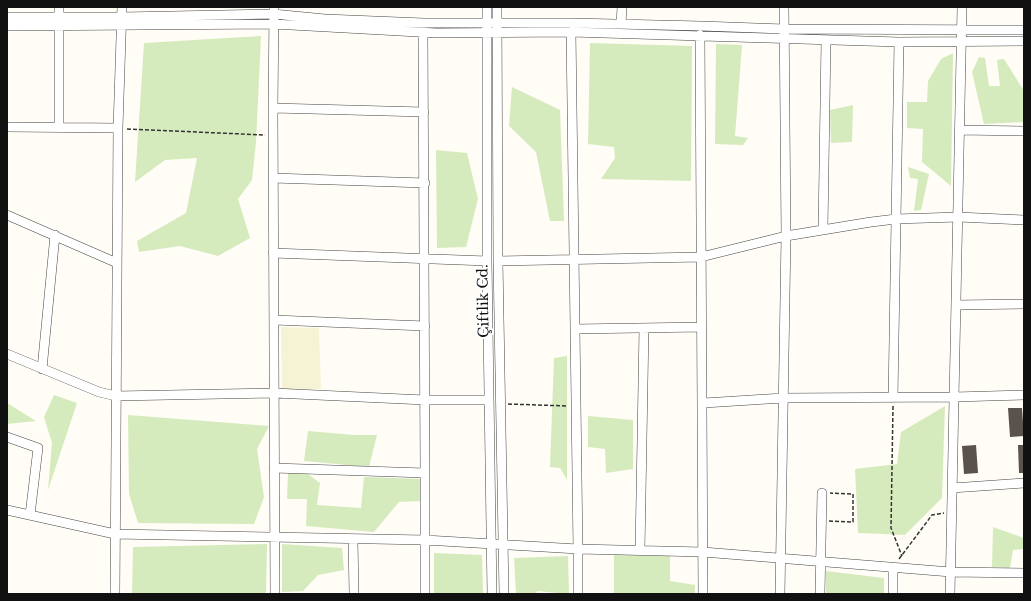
<!DOCTYPE html>
<html>
<head>
<meta charset="utf-8">
<style>
	body { margin:0 }
	#map { position:relative; width:1031px; height:601px; overflow:hidden; background:#fffdf5; font-family:"Libre Baskerville",serif }
	canvas { display:block }
	.frame { position:absolute; inset:0; border:8px solid #111; pointer-events:none }
</style>
</head>
<body>
<div id="map">
<canvas width="1031" height="601"></canvas>
<div class="frame"></div>
</div>
<script>
const c = document.querySelector('canvas').getContext('2d');
c.lineJoin = 'round';
function paint(path, color) {
  c.fillStyle = color;
  c.fill(path, 'evenodd');
}
function stroke(path, color, width, dash) {
  c.strokeStyle = color;
  c.lineWidth = width;
  c.lineCap = dash ? 'butt' : 'round';
  c.setLineDash(dash || []);
  c.stroke(path);
}
function write(font, color, halo, rows, align = 'center') {
  c.font = font + ' "Libre Baskerville",serif';
  c.lineWidth = 4;
  c.setLineDash([]);
  c.textBaseline = 'middle';
  c.strokeStyle = halo;
  c.fillStyle = color;
  for (const [text, x, y, turn = 0] of rows) {
    c.save();
    c.translate(x, y);
    c.rotate((+turn || 0) * Math.PI / 180);
    c.textAlign = isNaN(turn) ? turn : align;
    if (halo) c.strokeText(text, 0, 0);
    c.fillText(text, 0, 0);
    c.restore();
  }
}
paint(new Path2D(`
	M281,327L319,328L321,389H282Z`), '#f6f3d4');
paint(new Path2D(`
	M261,36L256,142L252,180L238,199L250,238L218,256L180,246L139,252L137,241L186,213L197,158L165,160L135,182L144,43Z
	M590,43L692,46L691,181L601,179L615,158L614,147L588,144Z
	M716,44L742,45L735,136L748,138L743,145L715,144Z
	M953,53L951,186L922,162L923,129L907,128V102H927L928,81L941,59Z
	M979,57L985,58L989,86H1000L997,60L1004,59L1024,91V122L984,124L972,72Z
	M512,87L560,110L564,221H550L536,152L509,126Z
	M853,105L852,142L831,143L830,110Z
	M436,150L467,153L478,199L466,247L437,248Z
	M908,167L929,174L921,210L914,211L918,179L910,178Z
	M567,356V480L560,468L550,467L554,358Z
	M54,395L77,403L48,490L52,443L44,417Z
	M7,403L36,421L7,424Z
	M945,406L942,498L905,535L858,533L855,469L897,464L901,432Z
	M128,415L269,426L257,449L264,497L254,524L138,523L129,494Z
	M588,416L633,420V469L606,473L605,449L588,447Z
	M308,431L354,435H377L369,467L304,461Z
	M288,473L308,474L320,483L317,505L361,508L364,477L421,479L422,501L399,502L374,532L306,526L307,499H287Z
	M993,527L1024,538V549L1013,550L1010,568L992,567Z
	M267,544L266,592L264,594H132L133,547Z
	M282,544L342,548L344,570L318,575L303,591L282,592Z
	M434,553L482,555L483,594H434Z
	M614,555L670,556V581L695,585V594H614Z
	M568,556L569,594L537,591L536,594H516L514,558Z
	M826,571L884,578V594H826Z`), '#d5ebbd');
paint(new Path2D(`
	M1008,408H1022L1024,436L1010,437Z
	M976,445L978,473L964,474L962,446Z
	M1018,445H1024V473H1019Z`), '#5a524d');
const minor = new Path2D(`
	M274,7L273,108L275,594
	M487,7V261L492,594
	M497,7L498,261L504,594
	M7,17H122L273,14L325,19L424,23H572L701,26L784,29L1024,30
	M621,24L622,7
	M7,26L273,24L436,33L571,32L899,42L1024,41
	M571,32L578,549L703,552L951,572L1024,573
	M423,33L425,473V594
	M700,35C701,222 703,408 703,594
	M273,108L424,112
	M7,127L118,128L122,7
	M59,128V7
	M959,130L1024,131
	M273,178L425,183
	M7,215L117,263
	M823,229L826,40
	M273,253L487,261
	M498,261L701,257L786,236L871,222L896,219L958,217L1024,220
	M956,305L1024,304
	M274,320L425,326
	M575,329L702,327
	M7,354L99,392L116,396L274,393L425,400H489
	M42,369L55,235
	M893,398L899,42
	M704,403L783,398L954,397L1024,395
	M7,437L38,448L30,515
	M274,468L425,473
	M952,488L1024,483
	M7,510L115,534L425,540L578,549V594
	M353,539L354,594
	M640,550L644,328
	M115,594L118,128
	M780,594L786,236L784,7
	M820,594L822,493
	M893,594V568
	M950,594L962,7`);
stroke(minor, '#444', 10);
stroke(new Path2D(`
	M127,129L265,135
	M508,404L568,406
	M893,406L891,528L902,556
	M829,521L853,522V494L830,493
	M899,559L932,515L944,513`), '#333', 1.5, [4, 2]);
stroke(minor, '#fff', 9);
write('14px', '#111', '#fff', [
	["Çiftlik Cd.",484,301,-91]
]);
</script>
</body>
</html>
